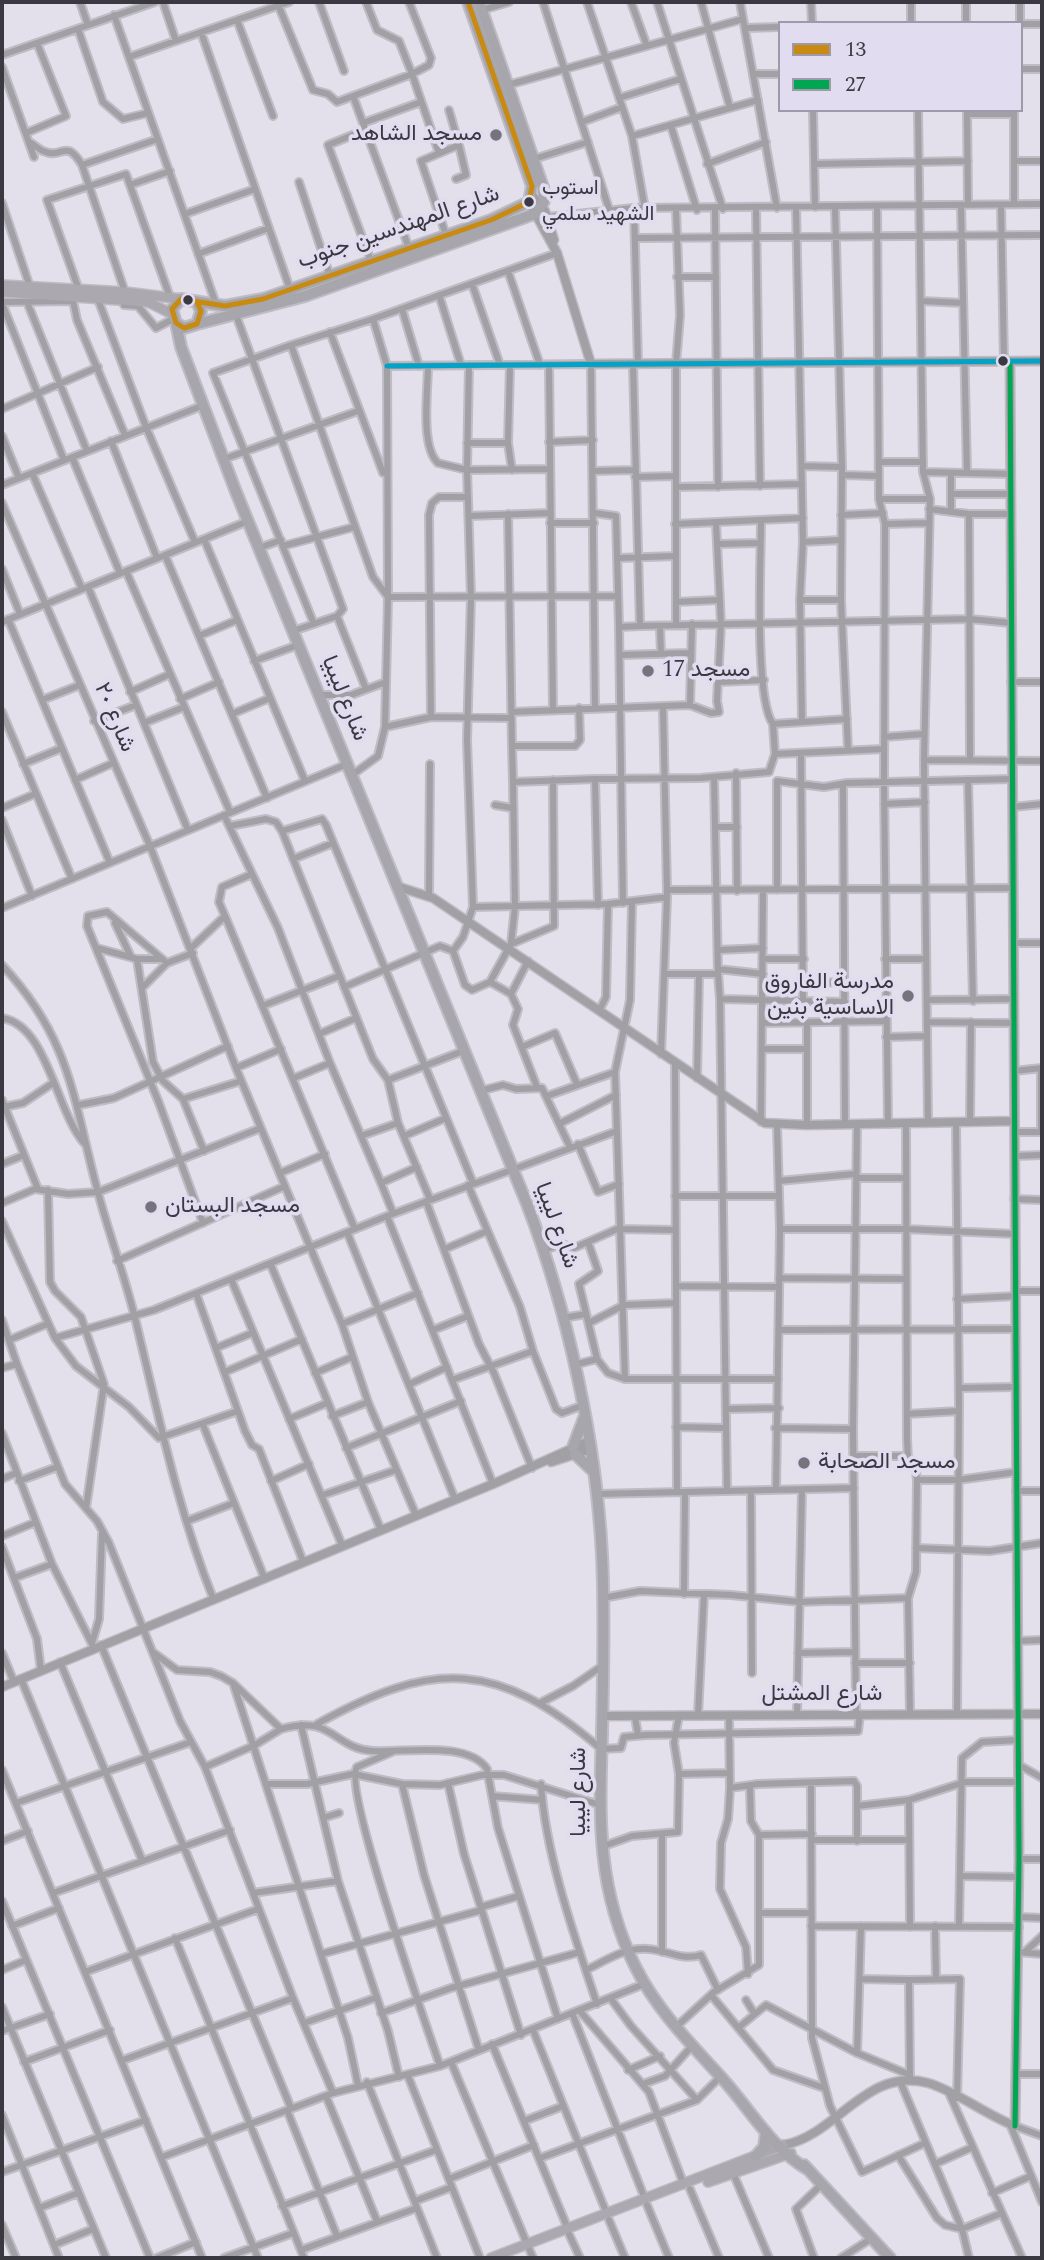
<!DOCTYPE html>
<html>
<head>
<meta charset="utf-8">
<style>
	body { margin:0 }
	#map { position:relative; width:1044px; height:2260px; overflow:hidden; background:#e3e0eb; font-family:Spectral,serif }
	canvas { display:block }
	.frame { position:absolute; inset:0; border:4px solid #3a3840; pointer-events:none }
	.legend { position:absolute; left:778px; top:21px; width:245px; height:91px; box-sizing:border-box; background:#e1dcef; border:2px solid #9e9aa9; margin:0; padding:9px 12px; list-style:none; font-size:21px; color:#3a3840 }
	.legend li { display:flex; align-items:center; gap:14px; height:35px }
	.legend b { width:35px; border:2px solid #9e9aa9 }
</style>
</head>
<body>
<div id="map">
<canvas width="1044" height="2260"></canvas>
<div class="frame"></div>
<ul class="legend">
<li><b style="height:9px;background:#c88a10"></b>13</li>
<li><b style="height:9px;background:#00a651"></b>27</li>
</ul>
</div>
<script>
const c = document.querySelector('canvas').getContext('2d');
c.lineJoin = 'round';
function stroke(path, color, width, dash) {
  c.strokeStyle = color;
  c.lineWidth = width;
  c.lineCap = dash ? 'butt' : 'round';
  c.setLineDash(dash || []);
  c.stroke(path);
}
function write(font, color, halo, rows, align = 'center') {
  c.font = font + ' Spectral,Vazirmatn,serif';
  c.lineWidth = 7;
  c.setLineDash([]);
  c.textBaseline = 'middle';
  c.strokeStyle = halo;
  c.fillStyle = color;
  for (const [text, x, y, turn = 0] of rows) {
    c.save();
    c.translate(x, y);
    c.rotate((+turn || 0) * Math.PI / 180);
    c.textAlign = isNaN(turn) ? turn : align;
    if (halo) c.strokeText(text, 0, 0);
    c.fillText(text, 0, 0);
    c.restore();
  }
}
const minor = new Path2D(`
	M80,2L88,25
	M163,2L176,41
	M277,2L313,90L328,94L337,102L412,74L439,153
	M319,2L344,71
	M366,2L377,30L399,41L412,74L429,65L431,58L409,2
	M543,2L609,209
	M587,2L632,136L645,209
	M631,2L647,46
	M657,2L723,209
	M701,2L730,108
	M740,2L777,208
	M811,2L812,23
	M966,2V23
	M1020,2V23
	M482,10L509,2
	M114,15L216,304
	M237,20L273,116
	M911,23V2
	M1021,24H1042
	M745,28L780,27
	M78,29L103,102L123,119L148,113
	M201,32L290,289
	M2,55L155,2
	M129,57L289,2
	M2,67L34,157
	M1021,69H1042
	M753,74H780
	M508,85L743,19
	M353,96L409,248
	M619,98L680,79
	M813,110L815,207
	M918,110L923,472L930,499L924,760L928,1122
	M967,110L968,205
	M1014,110V204
	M967,114H1014
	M582,122L622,107
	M363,123L421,102
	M671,126L697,210
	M365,130L328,145L371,261
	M26,133L66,116L37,43
	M632,136L758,100
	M29,142C34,144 38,149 43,151C63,160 65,137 82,165L125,292
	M534,159L588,142
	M1014,161H1042
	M707,164L766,142
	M814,164L968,161
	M82,165L158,139
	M456,179L466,175L459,145
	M299,182L330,276
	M130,185L170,171
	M2,203L30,287
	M961,205L967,473
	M1001,205L1004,362
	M877,206L879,499L885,524L884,782L888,1124
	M796,207L803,542L800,600L802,720
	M835,207L842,467L841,600L848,749
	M634,208L638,364
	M756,208L760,486
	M715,209L718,487
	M185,214L255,189
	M548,217L634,208L1042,204
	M446,235L421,161L459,145L449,110
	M636,238L1042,235
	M198,254L269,228
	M508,271L540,365
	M677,277H716
	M472,284L500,365
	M79,290L47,200L126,174L170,297
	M439,295L461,365
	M921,301L963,303
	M2,302L73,301L77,320L125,435
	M27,302L87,451
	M99,302L146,427L195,542
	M2,303L64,460
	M124,305L138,306L156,328L173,319
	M402,309L419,366
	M236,315L343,609L337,616L293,631
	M373,319L557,253
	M330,332L383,473
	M291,345L373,319L387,366L388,597
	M469,365L467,470L471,597L467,740L473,907L608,904L667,897V890L1013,888
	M510,365L508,443L512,470
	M549,365L553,709
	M387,366L591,364L595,708
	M428,366C428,390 420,446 438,463L467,470L550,469
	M2,409L98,367
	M2,436L19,478
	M111,441L157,558
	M549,442L593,440
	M467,443H508
	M72,457L120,573
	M224,459L358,411
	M881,462H923
	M802,466L842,467
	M593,471L635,470
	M923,472L1010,474
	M32,473L82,589
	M951,473V511
	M842,475L879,476
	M635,477L676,476
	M2,485L204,405
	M676,487L802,484
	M951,494H1010
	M879,499H930
	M2,503L150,846L236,1068L342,1324L368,1402L416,1515
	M929,509L969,514H1011
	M594,513L616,516L619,627
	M508,514L512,746
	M969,514L970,758
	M841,515L883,513
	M469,516L550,513
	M761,521C761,559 754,698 773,724
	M550,523H594
	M675,524L803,518
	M885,524L927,523
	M204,539L305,781
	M803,542L841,540
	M717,544L760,543
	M283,546L354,527
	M259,548L281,540
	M165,555L267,798
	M619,558L675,556
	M2,569L20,614
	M126,571L230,812
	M88,587L188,830
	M800,600H841
	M676,602L718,600
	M337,616L366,689
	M8,619L110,863
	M2,622L248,521
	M314,624L213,373L291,345L373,577L388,597
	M676,625V364L680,315L676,210
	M640,626L970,619L1011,623
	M660,626L661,654
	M199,636L237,620
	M620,655L690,653
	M254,661L298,645
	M718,682L764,680
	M1011,682H1042
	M130,692L170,674
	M319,695H351L386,682
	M180,699L219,682
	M42,700L80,685
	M690,705L692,624
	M663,707L667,890
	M2,712L72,879
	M512,712L690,705L711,713L719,712L717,701L721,624L716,523
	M232,714L270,698
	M431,717L429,515L432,503L439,497H468
	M94,721L136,705
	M144,723L184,707
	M385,727L388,597L618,596
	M884,737L924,734
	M775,754L884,749
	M801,754L803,1003
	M924,760L1042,761
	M23,764L62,748
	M736,773L737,891
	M352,775L378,756L385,727L431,717L511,718
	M595,779L701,778L769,772L775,754L773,724L847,719
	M75,780L113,763
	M968,780L973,1001
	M513,782L512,746H575L580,740L579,708
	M843,784L845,1124
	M884,804L925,802
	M495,805L512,808
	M1013,807L1042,804
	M2,808L35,794
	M224,815L278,928L330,1063L294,1078
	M2,820L32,896
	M230,826L266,819L276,822L282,831L373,1059L388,1080L463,1051
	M715,827H737
	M282,831L322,819L326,825L473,1183
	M293,859L333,843
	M777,890V781L824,787L847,783L1012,779
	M429,896L430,764
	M623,903L619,627L640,626L633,364
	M2,908L347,764
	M225,916L355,1229
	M115,923L131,957
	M1013,943H1042
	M511,944L515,907L513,782L595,779L598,905
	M97,948L137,959H160
	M191,948L225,916L219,902L222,887L252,874
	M719,950L763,948
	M453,951L463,937L473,907
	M137,959L153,1062L163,1081L183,1099L204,1151
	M763,959H804
	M885,959H926
	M167,963L107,912L88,916L87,926L159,1103L203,1223
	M2,965C73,1041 73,1102 99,1196C110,1237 125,1277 135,1318C158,1412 177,1508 213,1598
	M718,969L763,974
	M665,974H699
	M718,974L720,999L845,1002
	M490,982L511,994L518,1009L513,1025L537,1087
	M804,983L845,982
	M144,986L167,963L193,953
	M344,987L440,946L453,951L465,985L472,990L490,982L511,944L554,926L553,780
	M511,994L528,961
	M720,999L727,1491
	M927,1000L1014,999
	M262,1006L339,976
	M600,1009L606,997L608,904
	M2,1018C48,1025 56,1113 85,1144
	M927,1022L1014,1023
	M762,1023L885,1021
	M807,1023V1125
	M319,1034L356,1018
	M886,1037L927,1036
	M522,1047L555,1033L577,1084
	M762,1049H806
	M661,1054L667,897
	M330,1063L381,1183
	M675,1065L677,1492
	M236,1068L281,1049
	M1014,1071L1042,1068
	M697,1078L699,974H718L714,777
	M388,1080L398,1123L430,1199
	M480,1091L503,1085L516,1089L542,1088L570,1147
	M547,1096L615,1072
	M183,1099L241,1081
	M2,1100L38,1189
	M79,1105L114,1098L228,1046
	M4,1107L23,1103L53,1083
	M761,1122L763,891
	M956,1122L959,1403L957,1714
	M970,1122L971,1022
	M561,1123L616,1095
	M906,1123L907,1439L908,1459L916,1471L917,1480L916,1572L908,1598L910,1714
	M1015,1132H1042
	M1041,1132V1069
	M361,1136L398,1123
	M404,1136L446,1118
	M578,1144L598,1192L619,1184
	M1015,1156L1042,1155
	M2,1164L24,1155
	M280,1173L325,1154
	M779,1181L854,1174L858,1178H905
	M468,1185L520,1307L533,1351L556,1409L562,1413L581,1406
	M48,1190L50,1282L55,1291L81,1317L104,1384L86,1508
	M675,1196H779
	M1014,1199L1042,1200
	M426,1201L479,1344L494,1373L532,1468
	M2,1203L35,1189L68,1194L98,1192L261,1128
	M393,1213L381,1183L417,1167
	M387,1216L493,1484
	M2,1221L55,1338L154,1310L387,1216L617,1131
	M780,1229H905L1014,1234
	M347,1232L455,1499
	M588,1242L598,1271L579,1284L597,1359
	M445,1249L485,1232
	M544,1250L562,1244L574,1248L617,1229L675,1230
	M117,1261L285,1186
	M270,1263L381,1530
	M779,1278L906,1279
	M231,1279L342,1545
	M677,1286L779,1287
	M1016,1291H1042
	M196,1293L245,1431L252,1445L259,1449L303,1561
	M957,1299L1016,1296
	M563,1318L586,1314
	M2,1320L17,1364
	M589,1323L624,1305L676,1303
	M342,1324L418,1293
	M433,1330L468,1316
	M779,1330L1016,1329
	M55,1338L76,1366L129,1407L159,1438L238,1411
	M9,1340L47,1324
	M216,1348L252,1333
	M574,1365L597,1359L608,1373L625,1379H778
	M2,1368L17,1364L65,1484L97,1521L109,1543L180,1721L205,1767L255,1745L281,1729
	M225,1372L302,1339
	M315,1373L352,1357
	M625,1379L615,1072L630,1000L632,902
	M452,1380L533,1351
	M410,1384L447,1367
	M959,1388L1015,1387
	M726,1409L779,1408
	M907,1414L959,1411
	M332,1416L368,1402
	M289,1419L327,1403
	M203,1425L264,1577
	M676,1427L726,1428
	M775,1428L853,1429
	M2,1433L52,1564L94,1648
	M346,1448L461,1401
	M853,1456H908
	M2,1479L16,1473
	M917,1480H958L1016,1472
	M19,1481L57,1467
	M271,1481L309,1464
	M776,1489L780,1229L777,1126
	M751,1491L752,1673
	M1016,1491H1042
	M597,1494L854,1488
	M323,1495L396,1470
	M187,1521L234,1503
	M2,1536L36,1522
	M2,1547L37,1639L41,1671
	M916,1548L990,1551L1042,1543
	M14,1578L52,1564
	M684,1594L685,1492
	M603,1598L640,1591L731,1595L800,1602L908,1598
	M1017,1641L1042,1640
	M92,1643L99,1619L102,1534
	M101,1645L291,2108
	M2,1653L14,1682
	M154,1653L177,1670L210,1672L221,1676L233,1683L281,1729C333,1714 332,1748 373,1751C402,1753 468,1740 487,1769L498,1828L558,2019
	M798,1653L855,1652
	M60,1662L142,1860
	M855,1663H910
	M21,1679L258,2258
	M234,1686L348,2038L358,2085
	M540,1703L573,1686L602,1666
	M698,1715L704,1594
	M729,1715L730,1788L728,1819L721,1843L720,1889L746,1947L748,1974
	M797,1715L802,1490
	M856,1715L853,1429L857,1124
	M635,1717L638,1735
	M317,1724C434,1659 498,1660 601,1749L621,1748L624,1737L646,1735L858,1731L860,1714
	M301,1725L338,1881L388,2031L399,2077
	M392,1752L357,1767C342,1787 427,2027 440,2066
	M1019,1765L1042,1778
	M205,1767L293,1998L333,2093
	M2,1770L202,2258
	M679,1774L729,1773
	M448,1783L464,1854L521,2035
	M811,1783L812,2038L830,2106L862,2172L925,2143
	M268,1784H307L353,1774L402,1784L440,1785L482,1775H504L600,1805
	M402,1784L424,1875L479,2050
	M541,1784C545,1853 575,1938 597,2004
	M750,1787L751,1821L759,1835L812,1834
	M730,1788L758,1784L854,1781L857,1786V1841
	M492,1796L542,1800
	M909,1800L910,1927
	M16,1803L191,1742
	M857,1806L909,1800L965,1782H1019
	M323,1818L339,1813
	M812,1840H908
	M2,1841L28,1831
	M601,1847L632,1836L678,1832L679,1774L674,1743L679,1715
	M1019,1859H1042
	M960,1876L1019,1877
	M53,1893L230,1830
	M253,1893L338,1881
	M2,1901L150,2258
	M481,1907L519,1896
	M759,1913H811
	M1019,1917L1042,1918
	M12,1926L59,1908
	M811,1926L1019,1927
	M935,1926L936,1979
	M959,1926L962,1758L982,1742L1018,1740
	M175,1938L304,2258
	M662,1952V1834
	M1018,1952L1042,1954
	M1025,1952L1042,1936
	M321,1954L482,1910
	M2,1970L26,1960
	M586,1970C605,1961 625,1947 648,1949C667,1950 681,1961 701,1955L718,1990
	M85,1972L258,1909
	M860,1979L909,1980
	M711,1995L773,2070L824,2088
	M611,1999L631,2026L697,2100
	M746,2000L754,2013
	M2,2007L106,2258
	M579,2010L649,2092L684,2185
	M381,2013L451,1988L580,1952
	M572,2013L645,2199
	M304,2023L375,1998
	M676,2027L714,1992L759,1965V1835
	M738,2028L766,2005L857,2053L861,1926
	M533,2030L607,2214
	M2,2031L50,2014
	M492,2044L568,2229
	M857,2053L910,2075
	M123,2060L293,1998
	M24,2062L110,2030
	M451,2062L533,2258
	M628,2070L660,2056
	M1017,2074H1042
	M408,2076L480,2258
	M900,2081L962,2229L1002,2213
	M910,2081L909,1980L960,1979L957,2098
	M367,2082L437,2258
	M643,2084L665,2076L692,2046
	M949,2093L1022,2258
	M326,2096L377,2221
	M287,2110L337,2236
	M2,2115L59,2258
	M524,2121L563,2106
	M1010,2124L1042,2202
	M1015,2126L1042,2136
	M898,2155L937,2218L945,2225L962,2229L969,2258
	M162,2157L333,2093L440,2066L644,1984
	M540,2158L697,2100L721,2076
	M935,2164L973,2147
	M2,2172L146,2120
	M733,2173L769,2258
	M449,2179L534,2145
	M690,2189L719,2258
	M992,2193L1031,2176
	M415,2201L452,2187
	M647,2205L669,2258
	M282,2206L436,2150
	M39,2208L78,2193
	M609,2220L625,2258
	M2,2225L16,2258
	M569,2234L580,2258
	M54,2245L93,2229
	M301,2250L417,2208
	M157,2258L196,2242
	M224,2258L293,2233
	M814,2258L796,2209L821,2185
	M841,2258L872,2238`);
const tertiary = new Path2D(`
	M532,195L545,211L554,240
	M529,202L557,253L591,364L1042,361
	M396,886L433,898L765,1123L807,1125L1014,1121
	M551,1462L591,1449
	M2,1687L493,1484L589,1441
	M602,1716L1042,1714
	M784,2145C837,2135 867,2066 928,2083C956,2091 986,2115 1015,2126L1019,1859L1010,362`);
const secondary = new Path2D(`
	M2,285L125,292L181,299
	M2,292L148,302L172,314
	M708,2182L791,2153
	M491,2258L783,2145`);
const trunk = new Path2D(`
	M197,302L201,311L197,324L184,328L176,323L172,309L181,299L225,306L263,299L491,220L529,202L532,186L468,2
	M176,323L181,347L236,492L527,1204C568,1311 596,1441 602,1555C605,1615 603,1676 602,1735C599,1819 597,1891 636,1968C657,2010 689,2042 720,2076C748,2106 771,2148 807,2169
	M197,324L305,296L537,213L544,201L543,187L479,2
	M573,1447L584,1418
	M575,1454L593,1471
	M756,2156L764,2147L766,2132
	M804,2165L890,2258`);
stroke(minor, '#bfbcc5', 10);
stroke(tertiary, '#bfbcc5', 11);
stroke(secondary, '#bfbcc5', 12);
stroke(trunk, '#bfbcc5', 14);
stroke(minor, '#a1a0a4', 6);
stroke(tertiary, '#a1a0a4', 8);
stroke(secondary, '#aba9af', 9);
stroke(trunk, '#a7a6ac', 10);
stroke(new Path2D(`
	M197,302L201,311L197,324L184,328L176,323L172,309L181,299L225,306L263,299L491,220L529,202L532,186L468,2`), '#c88a10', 5);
stroke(new Path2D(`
	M1010,362L1019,1859L1015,2126`), '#00a651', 5);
stroke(new Path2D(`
	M387,366L1042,361`), '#03a3c7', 5);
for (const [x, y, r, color] of [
	[496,135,7,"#75737c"],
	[529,202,6,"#3a3840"],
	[188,300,6,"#3a3840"],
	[1003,361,6,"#3a3840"],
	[648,671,7,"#75737c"],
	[908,996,7,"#75737c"],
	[151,1207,7,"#75737c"],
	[804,1463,7,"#75737c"]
]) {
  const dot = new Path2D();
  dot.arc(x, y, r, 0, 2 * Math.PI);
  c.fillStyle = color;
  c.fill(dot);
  stroke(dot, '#e1dcef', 2.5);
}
write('21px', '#3a3840', '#e1dcef', [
	["استوب",542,190],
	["الشهيد سلمي",542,216]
], 'left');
write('23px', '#3a3840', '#e1dcef', [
	["مسجد الشاهد",482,135,"right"],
	["مسجد 17",662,671],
	["مدرسة الفاروق",894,983,"right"],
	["الاساسية بنين",894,1009,"right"],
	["مسجد البستان",165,1207],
	["مسجد الصحابة",818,1463]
], 'left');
write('23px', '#3a3840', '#e1dcef', [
	["شارع المهندسين جنوب",399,229,-19],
	["شارع ليبيا",343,699,68],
	["شارع ٢٠",113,718,67],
	["شارع ليبيا",555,1226,70],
	["شارع المشتل",822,1695],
	["شارع ليبيا",580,1792,-90]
]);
</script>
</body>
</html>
